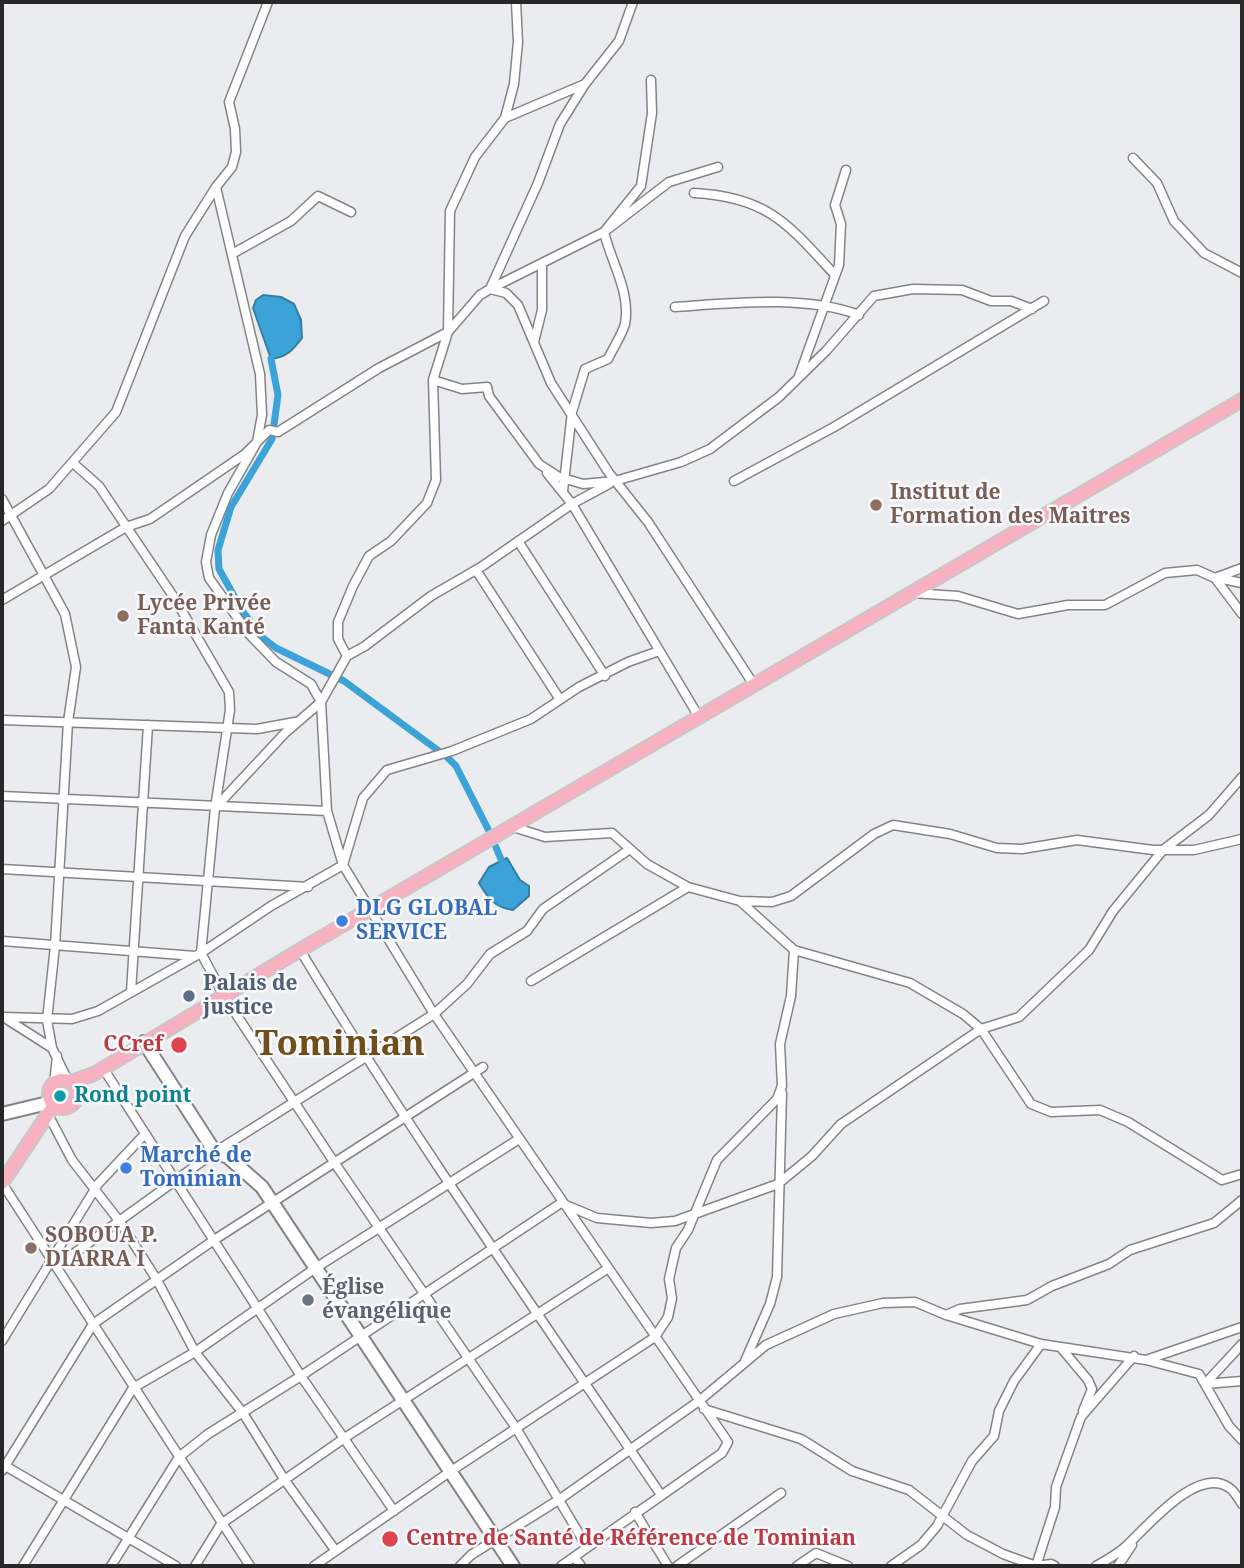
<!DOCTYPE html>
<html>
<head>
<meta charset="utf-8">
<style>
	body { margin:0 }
	#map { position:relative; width:1244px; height:1568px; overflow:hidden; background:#ebecef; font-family:"Noto Serif",serif }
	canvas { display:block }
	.frame { position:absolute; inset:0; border:4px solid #272728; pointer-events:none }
</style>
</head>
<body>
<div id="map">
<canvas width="1244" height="1568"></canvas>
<div class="frame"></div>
</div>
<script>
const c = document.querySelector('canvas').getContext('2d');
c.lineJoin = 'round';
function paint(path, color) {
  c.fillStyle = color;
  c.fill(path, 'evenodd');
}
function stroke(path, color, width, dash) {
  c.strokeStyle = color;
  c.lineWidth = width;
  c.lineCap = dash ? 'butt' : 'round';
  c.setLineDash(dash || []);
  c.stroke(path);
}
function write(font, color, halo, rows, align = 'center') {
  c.font = font + ' "Noto Serif",serif';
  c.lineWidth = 5;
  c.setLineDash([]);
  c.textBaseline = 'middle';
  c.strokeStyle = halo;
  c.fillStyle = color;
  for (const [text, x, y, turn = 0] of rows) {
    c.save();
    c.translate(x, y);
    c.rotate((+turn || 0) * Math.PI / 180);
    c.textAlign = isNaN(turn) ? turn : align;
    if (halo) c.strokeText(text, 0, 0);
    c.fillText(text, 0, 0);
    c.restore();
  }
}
const water = new Path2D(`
	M263,295L281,297L294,304L301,320L302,338C293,350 287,357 271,359L253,308L256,300Z
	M507,858L520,880L529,886V896L513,910C495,908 488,898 479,883L489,867Z`);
paint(water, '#3ba3d7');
stroke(water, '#357ea2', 2);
stroke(new Path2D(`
	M271,359L278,395L272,439L231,507L218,550L219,569L243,612L263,638L276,648L344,681L447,757L456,766L489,831
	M495,845L503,864`), '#3ba3d7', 7);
const street = new Path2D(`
	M268,2L229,102L235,129L236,152L232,167L216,187L260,374L262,415L257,442L228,493L211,535L206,562L209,578L249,634L276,662L311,684L321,702L327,811L343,865L434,1014L728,1442L722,1453L561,1566
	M505,118L585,84L619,41L633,2
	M1133,158L1157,183L1174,221L1204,253L1242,273
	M694,193C768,197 788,224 835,275
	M232,254L291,221L318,196L351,212
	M490,289L506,293L518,305L551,383L609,473L648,522L754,685
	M490,289L604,232L669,182L718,167
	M675,307C733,303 805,295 859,315
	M534,342L542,310V264
	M799,376L839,265L841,224L835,205L846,170
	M433,380L462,389L487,387L489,396L539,464L559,477L583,484L615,481L681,462L710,449L779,397L826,351L874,296L913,289L962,290L991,301H1011L1032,309
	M73,463L99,486L175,599L229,692L230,710L215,808L201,953L224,996L334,1162L516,1428L587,1547
	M547,473L572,504L699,717
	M734,481L834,427L1044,301
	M563,491L572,412L585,369L608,359C613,348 622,335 625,324C631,292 611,262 604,232L641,186L652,113L651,80
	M2,499L65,614L76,667L68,722L55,946L47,1020L52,1048L68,1081
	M2,521L49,489L116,412L185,236L216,187
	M518,541L605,676
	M476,570L559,698
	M1215,578L1242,568
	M1218,578L1242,583
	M912,593L958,596L1018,614L1068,605H1105L1165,573L1197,570L1215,578L1242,614
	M2,600L126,527L150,519L245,454L269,430L278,432L379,368L448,332L480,295L490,289L538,183L560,124L585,84
	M347,656L365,646L431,596L481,567L572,504L609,484
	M2,720L257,729L295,722
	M2,796L327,811
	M215,808L285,733L321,702L347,656L338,639V622L353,586L369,556L391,541L427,503L436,480L433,380L448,332L450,211L475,157L505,118L514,84L518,42L516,2
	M513,827L545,837L612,833L647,864L688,887L740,901L794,950L910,983L963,1014L981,1029L1031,1104L1051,1112L1100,1110L1128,1122L1222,1180L1242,1174
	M2,869L308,887
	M740,901L772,902L791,896L874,834L893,825L950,834L997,848L1022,849L1077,840L1153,850H1194L1242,839
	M2,941L195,956
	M300,950C413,1137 539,1315 661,1495
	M531,981L688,887
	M131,992L148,725
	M3,1017L72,1019L98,1011L201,953L271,906L343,865L363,798L387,770L452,751L531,719L579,687L628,662L659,651
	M8,1020L52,1048
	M103,1068L301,1376L394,1511
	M54,1084L57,1056
	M51,1120L72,1160L120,1222L157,1280L195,1352L243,1413L284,1479L335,1550
	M2,1183L250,1566
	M58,1265L215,1152L434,1014L467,984L490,954L527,931L543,909L630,849
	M946,1315L960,1309L1027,1300L1052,1286L1109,1264L1130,1250L1214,1223L1242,1200
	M2,1341L98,1184L144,1135
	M1242,1344L1205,1384L1242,1381
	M1062,1349L1088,1380L1092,1389L1083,1411
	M1146,1360L1199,1374L1229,1426L1242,1440
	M745,1361L770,1304L777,1277L782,1093
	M704,1409L801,1439L852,1471L909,1490L967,1535L1003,1554L1036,1566L1051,1564L1055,1566
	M2,1464L176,1566
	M2,1471L93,1324L214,1240L483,1067
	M635,1512L668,1566
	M574,1557L581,1566
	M23,1566L133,1388L195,1352L317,1267L519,1139
	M111,1566L179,1457L208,1434L301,1376L561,1203L597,1218L651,1223L675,1221L778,1184L812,1156L841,1124L981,1029L1019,1017L1089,950L1113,911L1163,850L1209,815L1242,777
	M195,1566L221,1524L346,1437L607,1269
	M314,1566L451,1471L655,1337L668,1317L672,1298L669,1279L676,1248L688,1230L717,1160L777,1099L782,1086L780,1044L791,996L794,950
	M460,1566L471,1555L560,1499L699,1401L766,1345L834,1314L883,1303L915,1302L946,1315L1041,1344L1146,1360L1242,1327
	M677,1566L781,1493
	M797,1566L816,1553L848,1566
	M891,1566L921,1545L937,1526L972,1461L994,1436L999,1411L1014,1381L1041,1344
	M1036,1566L1055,1507L1056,1487L1081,1417L1134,1356
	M1096,1566C1105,1561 1116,1555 1124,1548C1144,1531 1195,1466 1228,1487C1234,1490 1238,1498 1242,1504
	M1118,1566L1132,1545`);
const secondary = new Path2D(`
	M144,1042L215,1152L228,1157L262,1187L513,1566
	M2,1114L52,1102`);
const primary = new Path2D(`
	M49 1094a14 14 0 1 1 28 0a14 14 0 1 1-28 0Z
	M70,1082L94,1074L300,950L1242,400
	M2,1183L54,1105`);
stroke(street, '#848487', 11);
stroke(secondary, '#848487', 16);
stroke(primary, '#c7c7c7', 16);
stroke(street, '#fff', 8);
stroke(secondary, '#fff', 12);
stroke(primary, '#f7b1c0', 12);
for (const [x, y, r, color] of [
	[876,505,7,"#8d6e63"],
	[123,616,7,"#8d6e63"],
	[342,921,7,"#3f7fe0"],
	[189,996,7,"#5c6f8a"],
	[179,1045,9,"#e0444e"],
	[60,1096,7,"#0f9aa8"],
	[126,1168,7,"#3f7fe0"],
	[31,1248,7,"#8d6e63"],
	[308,1300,7,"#6b7280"],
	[390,1539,9,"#e0444e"]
]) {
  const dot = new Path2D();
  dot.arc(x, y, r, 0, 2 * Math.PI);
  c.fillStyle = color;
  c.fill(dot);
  stroke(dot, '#f8f9fc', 2.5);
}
write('bold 21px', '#785e54', '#f8f9fc', [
	["Institut de",890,493],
	["Formation des Maitres",890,517],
	["Lycée Privée",137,604],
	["Fanta Kanté",137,628],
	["SOBOUA P.",45,1236],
	["DIARRA I",45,1260]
], 'left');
write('bold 21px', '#366cbe', '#f8f9fc', [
	["DLG GLOBAL",356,909],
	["SERVICE",356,933],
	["Marché de",140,1156],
	["Tominian",140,1180]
], 'left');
write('bold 21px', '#4e5e75', '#f8f9fc', [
	["Palais de",203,984],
	["justice",203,1008]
], 'left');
write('bold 21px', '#be3a42', '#f8f9fc', [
	["CCref",163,1045],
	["Centre de Santé de Référence de Tominian",406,1539,"left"]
], 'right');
write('bold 21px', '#0d838f', '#f8f9fc', [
	["Rond point",74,1096]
], 'left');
write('bold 21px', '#5b616d', '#f8f9fc', [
	["Église",322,1288],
	["évangélique",322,1312]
], 'left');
write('bold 35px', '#6f4e1a', '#f8f9fc', [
	["Tominian",340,1045]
]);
</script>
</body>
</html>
